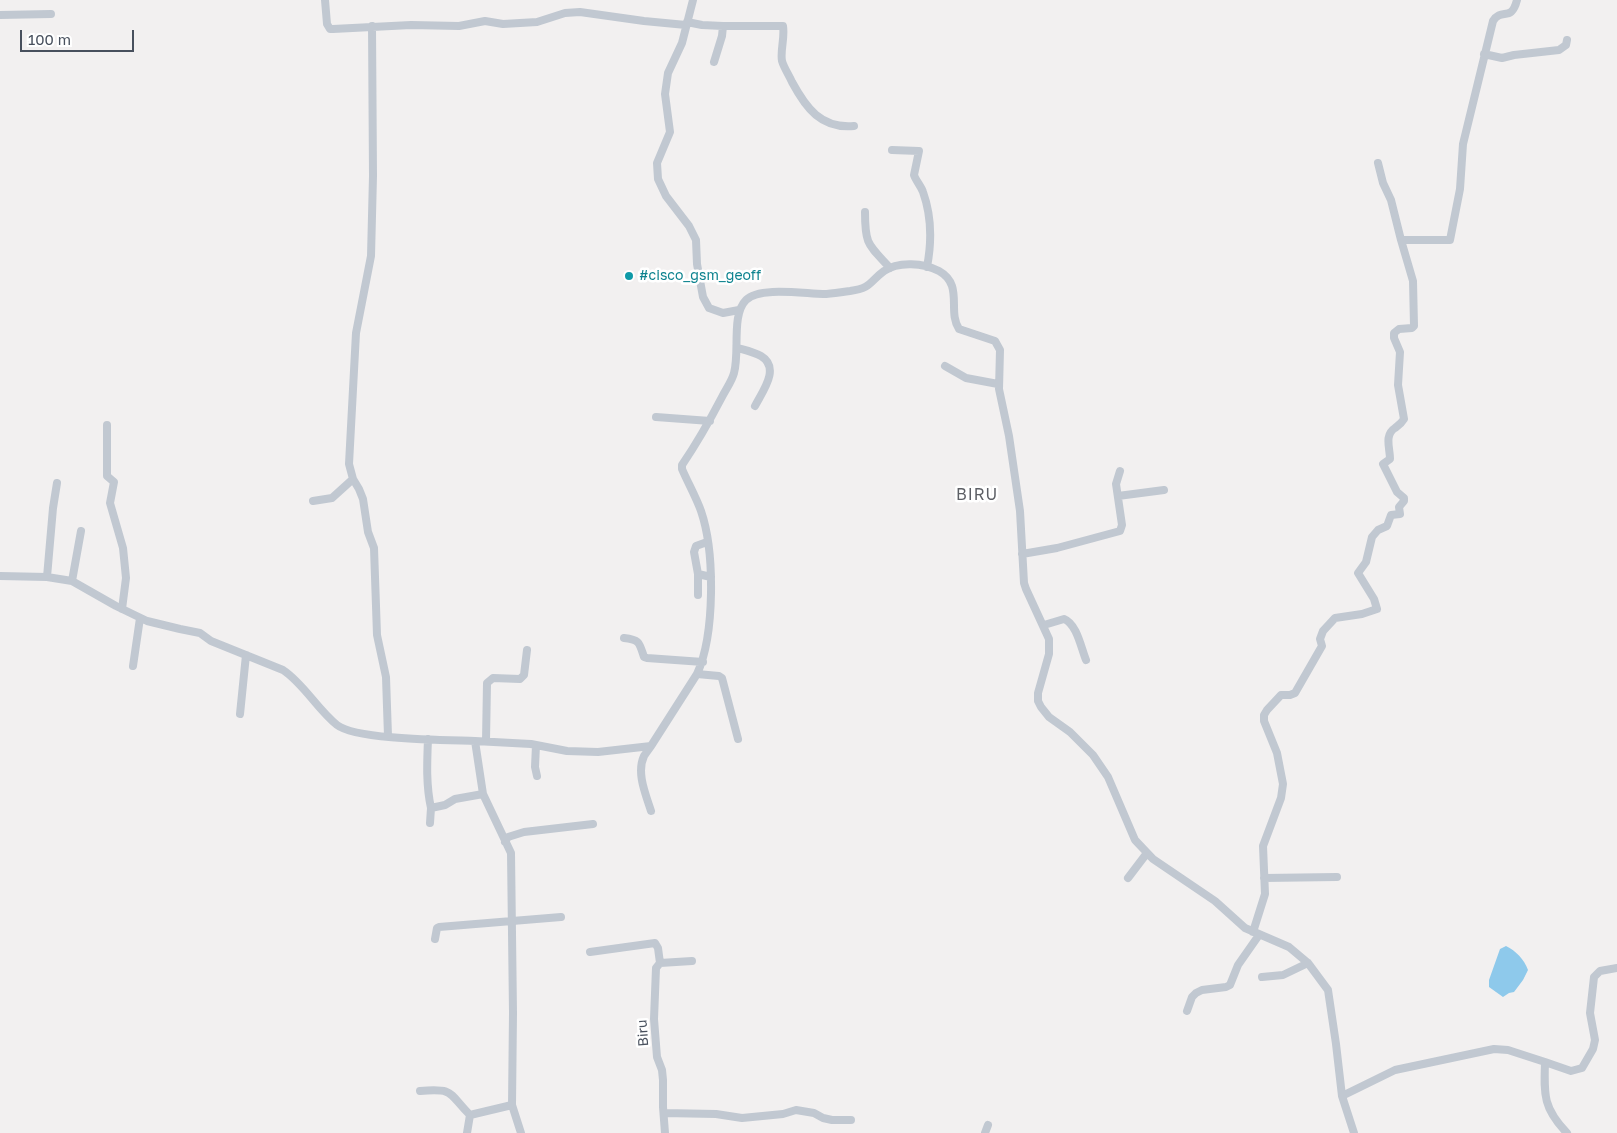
<!DOCTYPE html>
<html>
<head>
<meta charset="utf-8">
<style>
	body { margin:0 }
	#map { position:relative; width:1617px; height:1133px; overflow:hidden; background:#f2f0f0; font-family:"Golos Text",sans-serif }
	canvas { display:block }
	.scale { position:absolute; left:20px; top:30px; width:114px; height:22px; box-sizing:border-box; border:2px solid #48505d; border-top:0; padding-left:6px; font-size:15px; line-height:18px; white-space:nowrap; color:#48505d; -webkit-text-stroke:4px #fff; paint-order:stroke }
</style>
</head>
<body>
<div id="map">
<canvas width="1617" height="1133"></canvas>
<div class="scale">100 m</div>
</div>
<script>
const c = document.querySelector('canvas').getContext('2d');
c.lineJoin = 'round';
function paint(path, color) {
  c.fillStyle = color;
  c.fill(path, 'evenodd');
}
function stroke(path, color, width, dash) {
  c.strokeStyle = color;
  c.lineWidth = width;
  c.lineCap = dash ? 'butt' : 'round';
  c.setLineDash(dash || []);
  c.stroke(path);
}
function write(font, color, halo, rows, align = 'center') {
  c.font = font + ' "Golos Text",sans-serif';
  c.lineWidth = 5;
  c.setLineDash([]);
  c.textBaseline = 'middle';
  c.strokeStyle = halo;
  c.fillStyle = color;
  for (const [text, x, y, turn = 0] of rows) {
    c.save();
    c.translate(x, y);
    c.rotate((+turn || 0) * Math.PI / 180);
    c.textAlign = isNaN(turn) ? turn : align;
    if (halo) c.strokeText(text, 0, 0);
    c.fillText(text, 0, 0);
    c.restore();
  }
}
paint(new Path2D(`
	M1506,946C1516,951 1524,959 1528,970L1523,980L1514,992L1509,993L1503,997L1489,987V980L1500,949Z`), '#8ec9eb');
stroke(new Path2D(`
	M325,0L327,24L330,29H333L411,25L459,26L485,21L503,24L537,22L565,13L580,12L644,21L686,25
	M693,0L682,43L668,73L665,94L670,132L657,163L658,179L666,196L689,226L696,240L697,264L703,297L709,308L723,313L739,310
	M0,15L51,14
	M687,22L702,25L723,26L722,36L714,62
	M372,26L373,176L371,256L356,333L349,464L353,479L359,489L363,499L368,532L374,548L377,635L386,677L388,736
	M723,26H783C785,38 780,51 782,61C784,68 789,75 792,82C806,108 821,129 854,126
	M1484,54L1502,58L1514,55L1559,50L1566,45L1567,40
	M892,150L919,151L914,175C916,181 921,186 923,192C932,217 932,241 927,267
	M1378,163L1383,183L1391,200L1401,240H1450L1460,189L1463,144L1493,21C1502,7 1511,23 1517,0
	M865,212C865,245 868,244 890,268
	M738,348C745,350 754,352 761,356C781,368 762,392 755,406
	M945,366L966,378L998,384
	M656,417L710,421
	M107,425V476L114,482L110,503L123,548L126,578L122,609
	M1118,496L1164,490
	M313,501L332,498L353,479
	M707,542L696,546L694,552L698,574L711,577
	M1022,554L1057,548L1120,531L1122,525L1116,484L1120,471
	M0,576L47,577L72,581L116,606L147,621L180,629L200,633L211,641L283,670C304,684 317,709 337,725C356,740 448,740 475,741
	M47,577L53,508L57,483
	M72,581L81,531
	M698,595V574
	M1044,625L1064,619C1077,624 1081,648 1086,660
	M624,638C640,640 639,642 644,657L647,658L703,662
	M133,666L140,618
	M697,674L719,676L722,678L738,739
	M240,714L246,655
	M428,739C427,763 426,785 431,808
	M486,741L487,683L493,678L520,679L524,675L527,650
	M536,745L535,767L537,776
	M651,811C646,795 636,773 644,756C646,753 649,749 651,746
	M430,823L431,808L445,805L455,799L483,794
	M505,842L508,837L524,832L593,824
	M1128,878L1147,853
	M1264,878L1337,877
	M1253,932L1265,894L1263,846L1281,798L1283,784L1277,753L1264,721V715L1267,710L1281,695H1290L1295,693L1322,646L1320,639L1323,631L1335,618L1362,614L1377,609L1374,599L1358,573L1366,562L1372,537L1378,530L1387,526L1391,515L1400,514L1399,507L1404,501V498L1397,492L1383,464L1390,459C1390,448 1384,435 1395,428C1399,425 1401,424 1404,419L1398,385L1400,352L1394,338V333L1399,329L1412,328L1414,326L1413,281L1401,240
	M435,939L437,928L439,927L561,917
	M590,952L655,943L658,948L660,963
	M1262,977L1283,975L1308,963
	M1187,1011L1192,997L1196,993L1202,990L1226,987L1230,985L1238,965L1259,935
	M420,1091C455,1088 448,1093 470,1115L512,1105
	M664,1113L716,1114L742,1118L783,1114L796,1110L814,1113L823,1118L832,1120H851
	M467,1133L470,1115
	M521,1133L512,1105L513,1013L511,853L483,794L475,741L531,744L567,751L598,752L651,746L697,674C715,635 715,552 701,511C696,497 688,483 682,469V465C697,443 710,420 722,397C726,389 732,381 734,373C740,352 731,315 746,300C759,286 806,294 823,294C832,294 841,292 850,291C872,288 869,282 884,271C898,261 924,263 939,271C964,285 947,311 959,329L995,341L1000,350L999,389L1009,436L1020,511L1024,583L1026,589L1049,639V654L1038,693V701L1041,707L1049,717L1070,732L1093,755L1108,777L1135,840L1153,859L1215,901L1245,928L1289,947L1308,963L1328,990L1336,1044L1342,1096
	M665,1133L663,1107V1080L662,1070L657,1057L654,1019L656,968L660,963L692,961
	M985,1133L988,1125
	M1354,1133L1342,1096L1395,1070L1494,1049L1508,1050L1545,1062
	M1567,1133C1543,1108 1544,1095 1545,1062L1571,1071L1582,1068L1593,1049L1595,1040L1590,1013L1594,977L1600,971L1617,968`), '#c1c8d1', 8);
for (const [x, y, r, color] of [
	[629,276,5,"#0f9aa8"]
]) {
  const dot = new Path2D();
  dot.arc(x, y, r, 0, 2 * Math.PI);
  c.fillStyle = color;
  c.fill(dot);
  stroke(dot, '#fff', 2);
}
write('14px', '#0d838f', '#fff', [
	["#cisco_gsm_geoff",639,276]
], 'left');
write('14px', '#48505d', '#fff', [
	["Biru",643,1033,-94]
]);
c.letterSpacing = '1px';
write('16px', '#5d5f65', '#fff', [
	["BIRU",977,495]
]);
c.letterSpacing = '0px';
</script>
</body>
</html>
